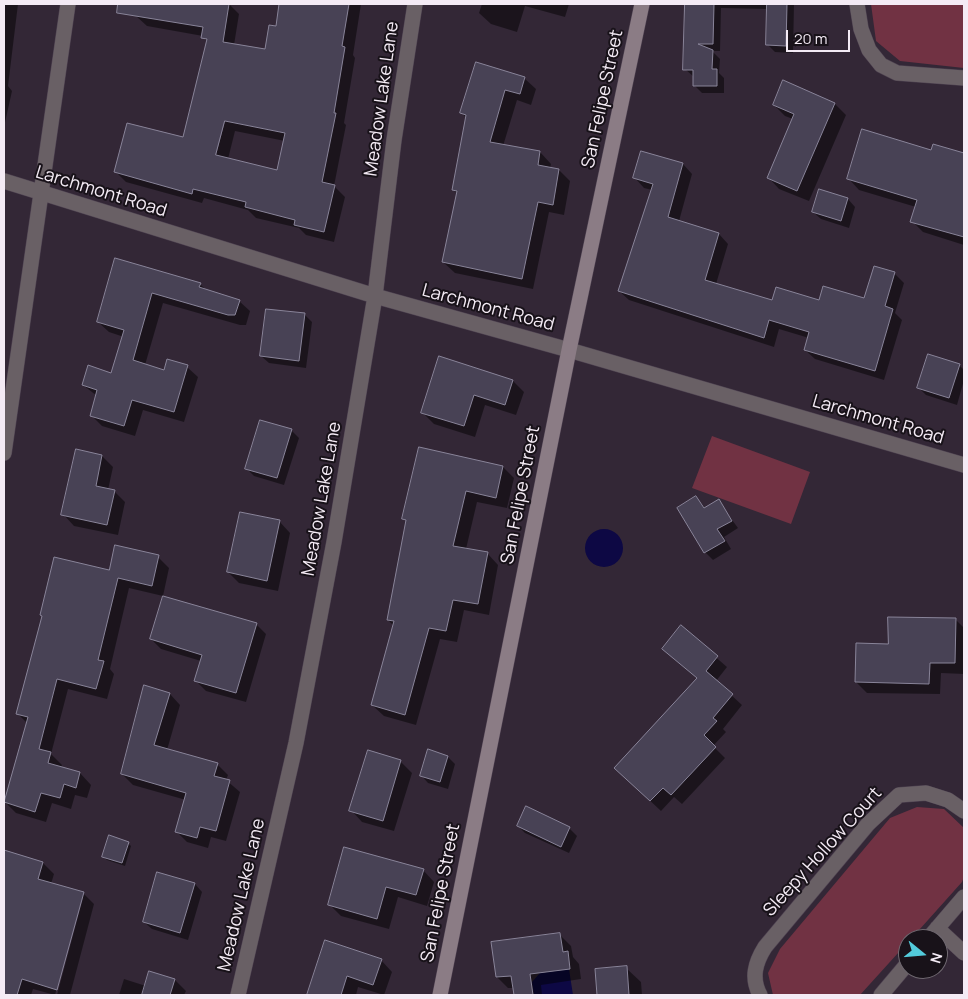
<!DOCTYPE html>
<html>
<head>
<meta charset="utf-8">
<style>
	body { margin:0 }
	#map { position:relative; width:968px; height:999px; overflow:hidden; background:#332736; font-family:Manrope,sans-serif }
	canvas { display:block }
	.frame { position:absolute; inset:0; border:5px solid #f4ebf5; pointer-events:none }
	.north { position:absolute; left:898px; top:929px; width:50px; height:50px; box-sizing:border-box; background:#181219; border:1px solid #706971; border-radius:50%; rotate:107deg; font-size:14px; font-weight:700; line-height:20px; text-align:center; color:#f4ebf5 }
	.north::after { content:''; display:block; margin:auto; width:18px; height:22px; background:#53cbdb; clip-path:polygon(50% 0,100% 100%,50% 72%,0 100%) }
	.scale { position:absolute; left:786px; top:30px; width:64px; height:22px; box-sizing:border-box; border:2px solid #f4ebf5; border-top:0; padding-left:6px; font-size:15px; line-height:18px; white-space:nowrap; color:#f4ebf5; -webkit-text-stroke:4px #181219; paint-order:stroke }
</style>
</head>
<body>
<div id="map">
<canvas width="968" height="999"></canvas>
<div class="frame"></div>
<div class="north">N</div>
<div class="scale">20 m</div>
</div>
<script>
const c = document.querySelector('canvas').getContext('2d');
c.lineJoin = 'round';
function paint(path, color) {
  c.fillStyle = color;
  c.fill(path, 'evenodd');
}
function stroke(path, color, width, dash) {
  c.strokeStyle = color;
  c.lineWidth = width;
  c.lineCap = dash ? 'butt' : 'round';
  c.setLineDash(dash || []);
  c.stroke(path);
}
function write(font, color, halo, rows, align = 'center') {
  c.font = font + ' Manrope,sans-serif';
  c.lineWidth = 4;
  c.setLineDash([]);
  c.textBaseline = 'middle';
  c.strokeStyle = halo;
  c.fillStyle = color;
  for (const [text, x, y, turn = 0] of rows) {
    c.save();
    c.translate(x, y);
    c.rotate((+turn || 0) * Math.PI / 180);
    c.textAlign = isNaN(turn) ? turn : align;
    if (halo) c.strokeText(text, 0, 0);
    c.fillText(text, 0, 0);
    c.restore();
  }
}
paint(new Path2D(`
	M871,4H964V68L900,61L876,41Z
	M712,436L810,472L791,524L692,488Z
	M917,807L944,809L964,828V877L962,882L911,939H908V942L860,995H773L768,973L780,949L890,818Z`), '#713243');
paint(new Path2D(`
	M585 548a19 19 0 1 1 38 0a19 19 0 1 1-38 0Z
	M569,969L573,995H534L532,982L540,973Z`), '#0d0844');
paint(new Path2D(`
	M4,4H18L8,86L12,91L4,127Z
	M138,4H229L239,14L234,45L266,50L277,27L281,4H361L353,55L355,58L344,123L346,125L334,186L345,197L334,242L306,235L299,228L256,218L248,210L204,198L202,203L126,182L116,172L184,139L207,42L203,36L147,26L136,16ZM235,131L285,141L278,172L228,159Z
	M482,4H569L565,17L525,6L517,32L491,24L479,13Z
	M686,4H794L793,53L775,52L768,45V9L721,8L720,51H712L720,59L719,73L724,78V93H702L694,85V77L685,69Z
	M524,78L536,89L531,105L517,100L503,146L540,152L551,164L550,168L559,170L570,181L564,215L549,212L533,289L455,273L443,262L458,194L453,190L466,118L462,113Z
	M784,82L835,104L846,115L809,201L779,189L768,177L793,119L785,116L774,105Z
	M934,146L964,155V245L923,232L912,221L916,207L859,190L848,178L932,152Z
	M683,164L692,174L679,221L719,234L728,244L716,284L773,302L865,299L895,274L904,283L895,313L902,320L884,380L815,359L805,350L809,338L779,329L774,347L629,300L619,291L652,190L644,188L635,178Z
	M820,191L848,199L855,207L849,228L821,219L813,212Z
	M116,260L200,284L207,291L239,301L250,311L246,325H240L163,303L145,365L165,371L187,367L198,377L184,422L143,410L135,436L102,426L91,415L97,396L83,385L112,374L124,337L109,332L98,322Z
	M305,315L312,322L306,368L269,363L261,356Z
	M959,365L964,370V380L957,405L926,395L919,388Z
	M513,381L524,392L516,415L485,405L475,437L434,424L422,412Z
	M291,430L299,438L284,485L254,476L246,468Z
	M102,456L113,467L108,490L114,491L125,502L118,535L74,526L63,514Z
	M503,467L514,478L507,508L477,502L466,549L487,553L498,565L489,615L464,610L457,642L440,639L416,725L384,716L372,705L394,626L388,620L407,522L403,519Z
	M696,497L706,509L718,501L738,528L724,537L731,549L713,560L705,552L679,508Z
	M279,521L290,533L278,591L239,583L228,572Z
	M158,557L169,568L163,596L129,588L110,669L114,674L107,699L68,689L51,754L62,765L61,768L80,773L91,785L87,798L75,795L71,809L52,803L46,822L16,813L5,802L28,724L18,714L110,572Z
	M956,620L964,628V674L941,673L940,694L867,693L856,682L889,645Z
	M256,624L266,634L246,702L206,691L196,681L201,661L161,649L151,639Z
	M681,627L727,667L716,681L742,705L723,729L726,732L713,746L725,758L682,804L674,797L661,811L626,778L698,679L674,659Z
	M145,687L170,694L180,705L167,750L217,764L228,775L226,780L240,792L226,841L211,837L208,848L187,842L177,832L186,800L133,785L122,774Z
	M429,751L448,757L455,764L448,789L428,783L421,775Z
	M369,752L401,762L412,773L394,831L362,822L351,810Z
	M518,826L569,828L577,836L569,853L525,833Z
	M128,843L131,846L125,866L107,860L103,857Z
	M4,851L43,863L54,874L51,884L83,893L94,904L70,995H57L83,898H81L55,995L33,989L31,995H4Z
	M423,870L434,882L427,906L398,897L389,929L341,916L329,904Z
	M195,884L202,892L188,940L152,929L144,922Z
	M560,935L571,946L573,957L579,964L581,979L541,985L542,995H515L514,988H508L497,977Z
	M381,960L392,972L384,995L358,987L356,995H311L309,993Z
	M626,968L641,982L642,995H598L597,970Z
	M124,979L146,986L175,980L186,991L184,995H119Z`), '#0007');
const building = new Path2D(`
	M118,4H229L223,42L265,49L269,25L276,26L279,4H349L342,46L345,47L334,113H336L322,182L335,185L324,232L294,225L295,220L245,207L246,202L193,189L192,194L114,172L127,123L183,137L207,39L201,38L203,27L117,13ZM225,121L285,133L277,170L216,155Z
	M685,4H714L713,44H698L713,50L712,69H717V86H693V70H683Z
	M767,4H787L786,46L766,45Z
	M476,62L525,77L520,94L505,90L490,142L540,151L538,165L559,169L553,205L538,202L522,279L442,262L457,191L452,190L466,115L460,113Z
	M783,80L835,103L797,191L767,178L794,114L773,105Z
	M862,129L931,150L933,144L964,153V237L910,222L917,200L847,179Z
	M641,151L683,163L668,217L719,233L705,280L772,300L776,287L819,300L823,286L864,298L874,266L895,272L885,306L893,309L875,371L804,350L809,332L769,320L764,338L618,291L653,184L633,178Z
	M819,189L848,198L841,221L812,212Z
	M115,258L201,283L199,287L240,300L235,315H228L152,293L133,360L164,370L167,359L188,365L174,412L132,400L124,426L90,416L97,390L82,385L88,365L111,373L124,330L97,322Z
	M266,309L305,313L299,361L260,356Z
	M928,354L960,364L949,398L917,388Z
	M439,356L513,380L505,405L474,395L464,426L421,413Z
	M260,420L292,429L277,478L245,469Z
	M419,447L503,466L496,498L466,491L453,546L488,552L478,604L453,600L446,631L429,628L405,715L371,705L394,621L387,620L406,520L402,519Z
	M76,449L102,455L96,486L115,490L107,525L61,515Z
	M696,496L704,508L719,499L732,521L717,529L725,541L704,553L677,508Z
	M240,512L280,520L267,581L227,572Z
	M115,545L159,555L152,586L118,578L98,660L104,661L96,689L57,679L39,749L51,752L48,763L80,772L76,788L64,784L60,798L41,793L35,812L4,802L28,717L16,714L42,616L40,615L54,557L109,570Z
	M163,596L257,623L236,693L194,681L202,655L150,639Z
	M888,617L956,618L955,663H930L929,684L855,682L856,643L888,644Z
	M681,625L718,656L706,671L733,694L713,718L717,721L704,735L716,747L671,795L663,788L650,801L614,768L697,678L662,649Z
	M144,685L170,693L154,745L218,763L214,776L230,780L216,831L200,827L197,838L175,832L186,793L121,774Z
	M428,749L448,756L440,782L420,776Z
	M368,750L401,760L383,821L349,811Z
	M526,806L570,827L561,847L517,826Z
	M109,835L129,842L122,863L102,857Z
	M344,847L424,869L416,895L386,887L377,919L328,905Z
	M4,850L43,862L38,879L84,892L57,990L22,979L17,995H4Z
	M157,872L195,883L180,933L143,922Z
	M560,933L563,952L568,951L570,969L530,974L533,995H514L511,976L496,977L491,942Z
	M325,940L382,959L373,985L347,976L341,995H307Z
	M627,966L629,995H597L595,969Z
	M149,971L175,979L170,995H142Z`);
paint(building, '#484255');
stroke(building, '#898499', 1);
const street = new Path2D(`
	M857,4L861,29L869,50L881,65L897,73L964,78
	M4,181L375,296L569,350L964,465
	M4,453L68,4
	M937,928L964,953
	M928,939L964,897
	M238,995L296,743L334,542L375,296L394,140L415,4
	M760,995C751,978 755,963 765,947L868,824L899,795L926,793L948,800L964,811
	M881,995L908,963`);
const secondary = new Path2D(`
	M440,995L569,350L642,4`);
stroke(street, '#4e4251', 16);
stroke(secondary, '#4e4251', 16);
stroke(street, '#696065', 15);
stroke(secondary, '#8b7c85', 15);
write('18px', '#f4ebf5', '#181219', [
	["Meadow Lake Lane",382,99,-82],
	["San Felipe Street",603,99,-78],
	["Larchmont Road",101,192,17],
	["Larchmont Road",488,308,15],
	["Larchmont Road",878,420,16],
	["San Felipe Street",521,495,-79],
	["Meadow Lake Lane",322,499,-80],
	["Sleepy Hollow Court",823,852,-48],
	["San Felipe Street",441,893,-79],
	["Meadow Lake Lane",242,895,-77]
]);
</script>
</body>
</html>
